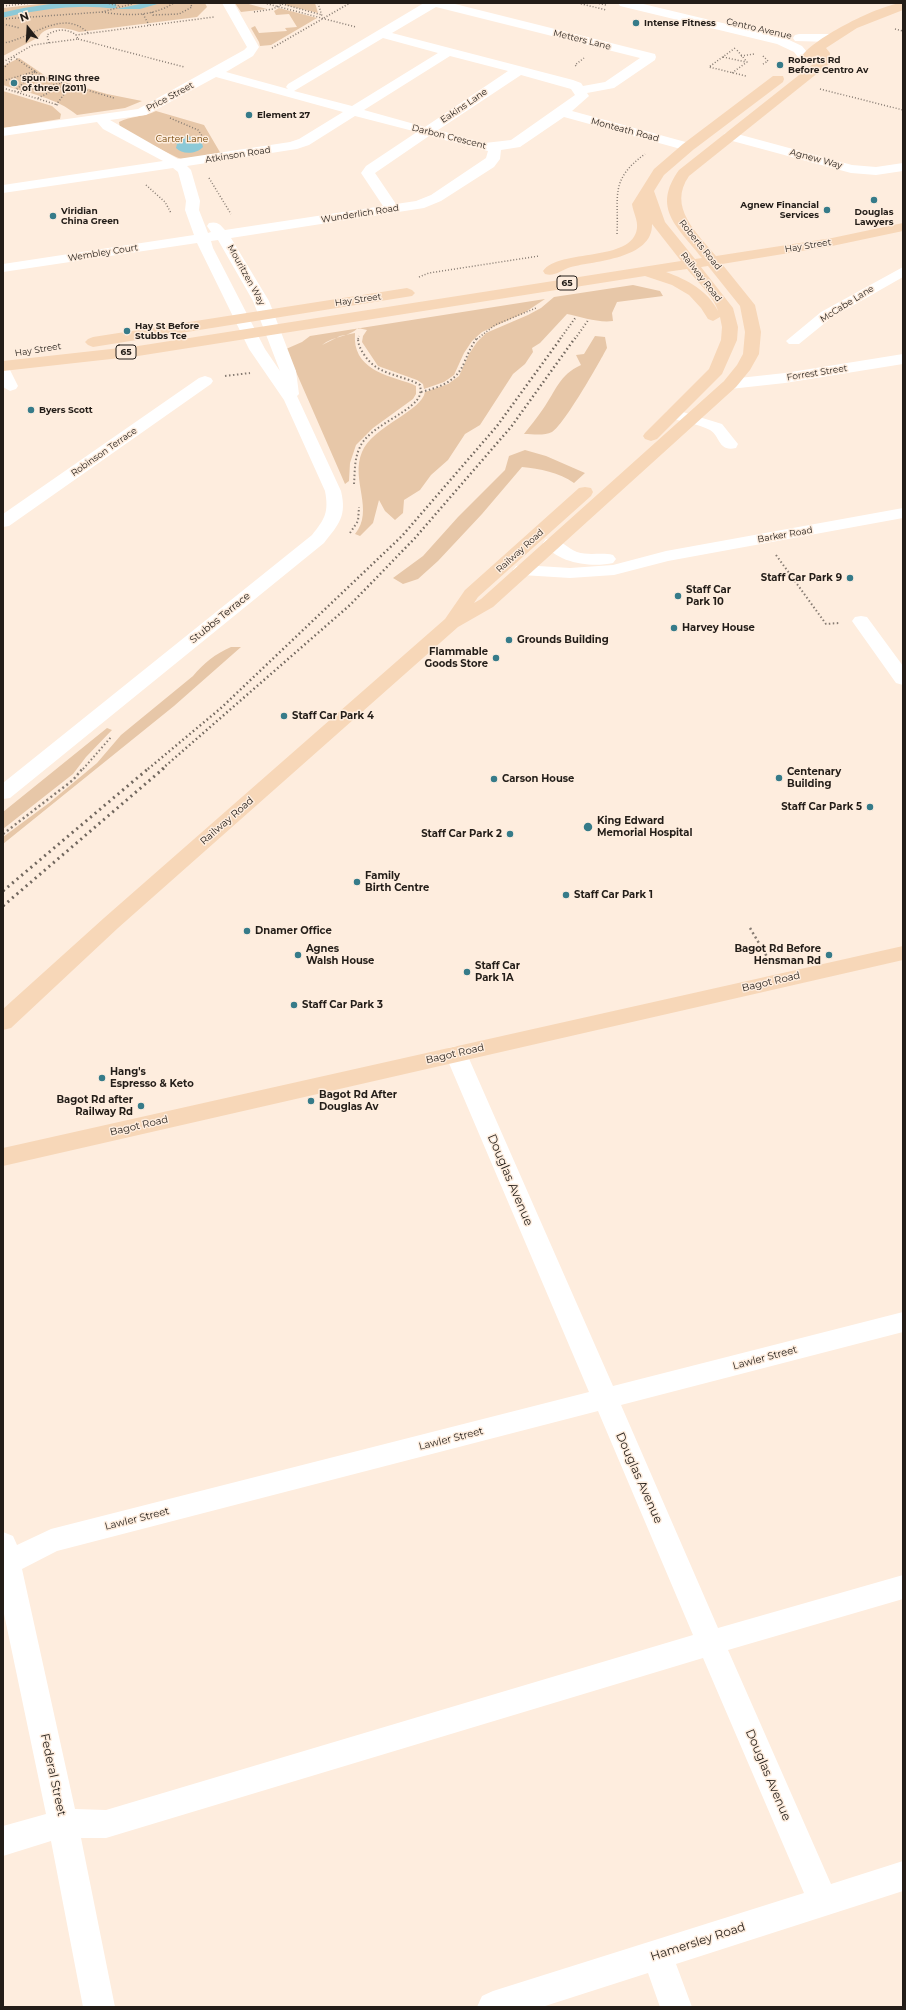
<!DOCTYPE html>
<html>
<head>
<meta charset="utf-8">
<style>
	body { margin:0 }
	#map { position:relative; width:906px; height:2010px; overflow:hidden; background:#feedde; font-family:Montserrat,sans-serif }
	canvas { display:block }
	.frame { position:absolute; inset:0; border:4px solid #231d18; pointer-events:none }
	.north { position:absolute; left:8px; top:8px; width:40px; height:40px; -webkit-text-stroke:3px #feedde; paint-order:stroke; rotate:342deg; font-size:11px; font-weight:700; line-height:16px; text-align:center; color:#231d18 }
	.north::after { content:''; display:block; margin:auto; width:14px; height:18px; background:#231d18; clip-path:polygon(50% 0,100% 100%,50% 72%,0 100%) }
</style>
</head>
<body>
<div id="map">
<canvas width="906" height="2010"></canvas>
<div class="frame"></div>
<div class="north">N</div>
</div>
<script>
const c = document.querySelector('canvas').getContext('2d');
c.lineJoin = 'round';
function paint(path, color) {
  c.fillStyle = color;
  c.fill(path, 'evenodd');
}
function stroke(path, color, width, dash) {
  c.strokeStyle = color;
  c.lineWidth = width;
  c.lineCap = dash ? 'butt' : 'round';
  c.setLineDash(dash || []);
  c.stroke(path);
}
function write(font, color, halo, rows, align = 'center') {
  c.font = font + ' Montserrat,sans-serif';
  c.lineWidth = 3;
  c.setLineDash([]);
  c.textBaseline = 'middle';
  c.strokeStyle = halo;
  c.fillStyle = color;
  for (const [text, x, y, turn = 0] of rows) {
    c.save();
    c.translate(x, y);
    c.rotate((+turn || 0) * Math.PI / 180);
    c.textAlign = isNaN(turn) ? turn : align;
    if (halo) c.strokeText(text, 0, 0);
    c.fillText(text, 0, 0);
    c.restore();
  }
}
paint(new Path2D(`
	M48,3H205L207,7L197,17L79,32C68,28 45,24 39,37L3,56V8Z
	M235,3H245L267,9L241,12Z
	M289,3H315L318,13L285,5Z
	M279,8L317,18L271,45L260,46L259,42L251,28L255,26L259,33L287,31L285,28L297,27L289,14L276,15L274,11Z
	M19,58L47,77L107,94L142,101L125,108L77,115C57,98 28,93 3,85V66Z
	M3,91L52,106L61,114L60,119L3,128Z
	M156,111L204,125L221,154L181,159L176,157L120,129L119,122C131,116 144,117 156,111Z
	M633,285L660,291L663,296L617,302L612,313L613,321C598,323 582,317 567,314L540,343L532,348L533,352L525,364L513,374L480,425L465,434L448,460L431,475L420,490L404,500L403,513L395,520L385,511L379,500L373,523L360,536L355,534C375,510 350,480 362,452C372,427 422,411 425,392L448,384L459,376L469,354L477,342L486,333L528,315L541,308L554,297Z
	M545,299L524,313L482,332L472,341L464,353L454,375L444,382L424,389L423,384L417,380L378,366L362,342L363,336L367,330L358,328C349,337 333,336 322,345L340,336L355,333C352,369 386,375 412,384L416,386V394L413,399L373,428L356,445L350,463L349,481L345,484L286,349L302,342L310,336Z
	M595,336L605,337L607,348C599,363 564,425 552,432C544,436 533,434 524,434C530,426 537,418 543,409C556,391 559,375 581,365L576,355L584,354Z
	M525,450L546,456L585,473L574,483C559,472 540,469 522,467L482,514L438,561L418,579L403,584L393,578L423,556L458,517L505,470L509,456Z
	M231,647H241L174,706L3,844V837L49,803L97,763L121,735L193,676C204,663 215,654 231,647Z
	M107,728L112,730L86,757L73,774L3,829V812Z`), '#e7c7a8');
paint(new Path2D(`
	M161,3L140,9H116L140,4Z
	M177,136L197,137L199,139L197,141L202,143L203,147C197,154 182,155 176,148L177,144L171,141Z`), '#8cc9d7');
stroke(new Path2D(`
	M3,15C40,6 76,1 114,6`), '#8cc9d7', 5);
stroke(new Path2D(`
	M106,3L120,6
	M264,3L356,27
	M318,3L322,16
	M578,3L606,10
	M596,3L606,5
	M282,4L322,15
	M3,6L32,3
	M102,12C127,16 152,17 174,3
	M152,12L153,15L179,14L192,7L190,3
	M254,12L273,9L284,3
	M143,14L149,25
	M3,19L102,12L135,3
	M3,24L20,28
	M895,29L903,31
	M78,39L184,67
	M3,43C29,40 63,7 88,33
	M49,43L47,35C56,29 67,28 76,35
	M272,48L350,3
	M735,48L709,67L746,76
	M741,56L754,54
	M763,56L768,61L763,64
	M14,57L43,77L114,98
	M723,57L746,62
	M3,62L33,45L78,39L76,35L214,17
	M576,66L575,65L584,58
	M3,69L12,59
	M732,73L747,62L736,49
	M3,81L36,71L15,91
	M3,88L58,105
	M820,89L903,110
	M18,92L62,83
	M38,98L66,84
	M56,105L71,85
	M170,118L198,130L206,142
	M209,178L231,214
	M146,185L165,202L171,213
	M617,234C619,196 609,180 645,154
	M419,277L429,273L539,256
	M358,339L359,336
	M477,339L495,325L536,308`), '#877c73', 1.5, [1, 2]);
stroke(new Path2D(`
	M225,376L250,373
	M421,392C440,387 456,382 464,363C468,354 471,346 477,338
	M354,484C355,472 354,459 360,447C368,428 405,415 417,400C421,395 421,390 420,385C401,374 379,376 365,356C361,350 358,345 358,338
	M350,533L358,521L359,507
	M776,555L826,624L839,623
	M83,769L112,736`), '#877c73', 2, [1.5, 2.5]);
stroke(new Path2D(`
	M3,834L73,780L83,768
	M750,928L769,960`), '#877c73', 2.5, [2, 3]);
paint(new Path2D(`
	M222,3H234L259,47L253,56L226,72L288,89L286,87L288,84L424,3H451L655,54L656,57L655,60L614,88L587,93L589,96L572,111L693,144L695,147L693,150L688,151L564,117L520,147L501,150L500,159L494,167L441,201L424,208L231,238L269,301L296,371L299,394L297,396L341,491C347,516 339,524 324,543L10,798L3,799V783L312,535C325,519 329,512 325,491L284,400L249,349L197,243L3,272V264L194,235L185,210L186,201L178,172L173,168L3,193V185L163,161L103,129L97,122L3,136V128L138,109L244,50L247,47ZM436,7L640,58L605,82L583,86L581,83L573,80L392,33ZM383,38L438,53L352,106L294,91ZM450,56L508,71L425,127L364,110ZM521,75L571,89L575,95L511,140L485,143L438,130ZM216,77L343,112L299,139L290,142L178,159L110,120L146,115ZM355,116L417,132L366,166L361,173L383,206L225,230C220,224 217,221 209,223L207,226L211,232L208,233L199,210L200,201L191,170L187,166L297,149L309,145ZM429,136L488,151L486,158L431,195L416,201L396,204L375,173ZM218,240L253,301L280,371L265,349L213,248L211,241Z
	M618,3H639L785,38L802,46L812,58L806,62L801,61L794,52L777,44L620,6Z
	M799,34H832L838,38L832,42L795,41L793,38L795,35Z
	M730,132L852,165L876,167L903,163V171L876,175L851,173L725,139L723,136L725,133Z
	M903,267V277L831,318L799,344H789L786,341L821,312Z
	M903,354V364L785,383L730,389L724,387L722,384L724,381L730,379L785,373Z
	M3,366L9,368L18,386L16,389L10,391L3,387Z
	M205,376L211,378L213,381L211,384L9,526L3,527V514L199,378Z
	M673,409L722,424L738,444L736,448C718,452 721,437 710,430C699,424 679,421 667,417L665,414L667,411Z
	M903,508V518L668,561L614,575L570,578L522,575L516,574L513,570L516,566L522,565L570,568L613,565L666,551Z
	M552,538C562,540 568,549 577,552C589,556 602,552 613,555L616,559L613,563C591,568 557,563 543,543L546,539Z
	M861,616L867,617L903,666V685L896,683L852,621L855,617Z
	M456,1046L464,1048L467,1054L613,1386L903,1312V1332L621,1405L718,1628L903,1575V1599L728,1650L831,1884L903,1861V1891L676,1964L692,2007H660L648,1973L542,2007H477L482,1996L493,1991L804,1893L703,1658L106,1838H81L115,2007H83L51,1841L3,1856V1826L46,1814L3,1609V1532L13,1536L17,1545L51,1529L589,1392L445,1054L448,1048ZM598,1411L693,1635L106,1810L75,1809L22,1569L57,1551Z`), '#fff');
paint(new Path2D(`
	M903,3V10L857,28L826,48L830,53L829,64L689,176C667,207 697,233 716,256L832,238L903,223V231L832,246L722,264L755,305L761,332L759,354L750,370L736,387L493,607L458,627L118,928L11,1028L3,1030V1009L104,918L445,619L465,590L579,488L585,487L591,488L593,492L591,496L478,597L474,603L481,599L724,381L737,365L743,354L745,332L740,306L708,266L701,267L733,308L738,327L737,340L722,374L657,439L651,441L645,439L643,436L645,433L709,369L721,340L722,327L720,317L713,321L708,319L701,308L689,295L672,285L645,276L138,356L3,371V361L138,346L681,261L652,224C653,259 594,261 571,267C561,270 555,277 545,274L543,271C559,248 633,263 637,228C638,220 633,212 632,204L654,169L683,144L773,76H783L784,79L783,82L693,150L664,175L654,191L665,222L695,259L702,258C678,227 651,209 679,170L818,60V55L808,60L802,56C814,38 880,4 903,3ZM687,269C696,280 715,298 718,311C708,291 688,280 666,272Z
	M407,288L412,290L415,293L412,296L93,347L88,345L85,342L88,339L93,337Z
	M903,946V960L3,1166V1148Z`), '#f7d7b8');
stroke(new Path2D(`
	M560,339L576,317
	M575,339L589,319`), '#71675e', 2, [1, 2.5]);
stroke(new Path2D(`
	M148,769L221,708L402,536L497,426L561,338
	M162,769L350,605L415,538L511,427L575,338`), '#71675e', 2.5, [1.5, 3]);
stroke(new Path2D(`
	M3,891L149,768
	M3,906L164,768`), '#71675e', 3, [2, 4]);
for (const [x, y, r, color] of [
	[636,23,4,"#367b89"],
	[780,65,4,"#367b89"],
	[14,83,4,"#367b89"],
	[249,115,4,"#367b89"],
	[874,200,4,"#367b89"],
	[827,210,4,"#367b89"],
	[53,216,4,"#367b89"],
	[127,331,4,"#367b89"],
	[31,410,4,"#367b89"],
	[850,578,4,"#367b89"],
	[678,596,4,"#367b89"],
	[674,628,4,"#367b89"],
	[509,640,4,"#367b89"],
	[496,658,4,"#367b89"],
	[284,716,4,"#367b89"],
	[779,778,4,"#367b89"],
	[494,779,4,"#367b89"],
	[870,807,4,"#367b89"],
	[588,827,5,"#367b89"],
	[510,834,4,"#367b89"],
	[357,882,4,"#367b89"],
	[566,895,4,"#367b89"],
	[247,931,4,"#367b89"],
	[298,955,4,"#367b89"],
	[829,955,4,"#367b89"],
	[467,972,4,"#367b89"],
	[294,1005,4,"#367b89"],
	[102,1078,4,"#367b89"],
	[311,1101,4,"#367b89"],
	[141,1106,4,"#367b89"]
]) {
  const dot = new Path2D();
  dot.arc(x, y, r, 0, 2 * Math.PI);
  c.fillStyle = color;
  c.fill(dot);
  stroke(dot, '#feedde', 1.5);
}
write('bold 9px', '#231d18', '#feedde', [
	["Intense Fitness",644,23],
	["Roberts Rd",788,60],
	["Before Centro Av",788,70],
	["spun RING three",22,78],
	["of three (2011)",22,88],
	["Element 27",257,115],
	["Agnew Financial",819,205,"right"],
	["Services",819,215,"right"],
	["Viridian",61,211],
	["China Green",61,221],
	["Douglas",874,212,"center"],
	["Lawyers",874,222,"center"],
	["Hay St Before",135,326],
	["Stubbs Tce",135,336],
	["Byers Scott",39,410]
], 'left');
write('9px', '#231d18', '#feedde', [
	["Centro Avenue",759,29,13],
	["Metters Lane",582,40,14],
	["Price Street",170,97,-28],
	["Eakins Lane",464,106,-34],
	["Monteath Road",625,130,15],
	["Darbon Crescent",449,137,14],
	["Atkinson Road",238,155,-9],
	["Agnew Way",816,159,15],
	["Wunderlich Road",360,214,-9],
	["Roberts Road",700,245,51],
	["Hay Street",808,246,-9],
	["Wembley Court",103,253,-9],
	["Mouritzen Way",246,275,61],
	["Railway Road",701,277,52],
	["Hay Street",358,300,-8],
	["McCabe Lane",847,304,-32],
	["Hay Street",38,350,-9],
	["Forrest Street",817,373,-9],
	["Robinson Terrace",104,452,-35],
	["Barker Road",785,535,-10],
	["Railway Road",520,551,-42]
]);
write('9px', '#714201', '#feedde', [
	["Carter Lane",182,139]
]);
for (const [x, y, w] of [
	[567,283,20],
	[126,352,20]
]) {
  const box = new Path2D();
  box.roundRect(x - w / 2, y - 7, w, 14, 3);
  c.fillStyle = '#feedde';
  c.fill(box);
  stroke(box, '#231d18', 1);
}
write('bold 9px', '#231d18', null, [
	["65",567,283],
	["65",126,352]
]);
write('bold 10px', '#231d18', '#feedde', [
	["Staff Car Park 9",842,578,"right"],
	["Staff Car",686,590],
	["Park 10",686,602],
	["Harvey House",682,628],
	["Grounds Building",517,640],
	["Flammable",488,652,"right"],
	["Goods Store",488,664,"right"],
	["Staff Car Park 4",292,716],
	["Centenary",787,772],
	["Building",787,784],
	["Carson House",502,779],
	["Staff Car Park 5",862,807,"right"],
	["King Edward",597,821],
	["Memorial Hospital",597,833],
	["Staff Car Park 2",502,834,"right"],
	["Family",365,876],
	["Birth Centre",365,888],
	["Staff Car Park 1",574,895],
	["Dnamer Office",255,931],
	["Agnes",306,949],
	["Walsh House",306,961],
	["Bagot Rd Before",821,949,"right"],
	["Hensman Rd",821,961,"right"],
	["Staff Car",475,966],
	["Park 1A",475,978],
	["Staff Car Park 3",302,1005],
	["Hang's",110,1072],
	["Espresso & Keto",110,1084],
	["Bagot Rd After",319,1095],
	["Douglas Av",319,1107],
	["Bagot Rd after",133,1100,"right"],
	["Railway Rd",133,1112,"right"]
], 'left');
write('10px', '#231d18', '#feedde', [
	["Stubbs Terrace",220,618,-39],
	["Railway Road",227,821,-41],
	["Bagot Road",771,982,-13],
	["Bagot Road",455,1054,-13],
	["Bagot Road",139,1126,-13],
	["Lawler Street",765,1358,-15],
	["Lawler Street",451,1439,-14],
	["Lawler Street",137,1519,-14]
]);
write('12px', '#231d18', '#feedde', [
	["Douglas Avenue",510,1180,67],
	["Douglas Avenue",639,1478,66],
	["Federal Street",53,1775,78],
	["Douglas Avenue",768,1775,67],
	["Hamersley Road",698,1942,-18]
]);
</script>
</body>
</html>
